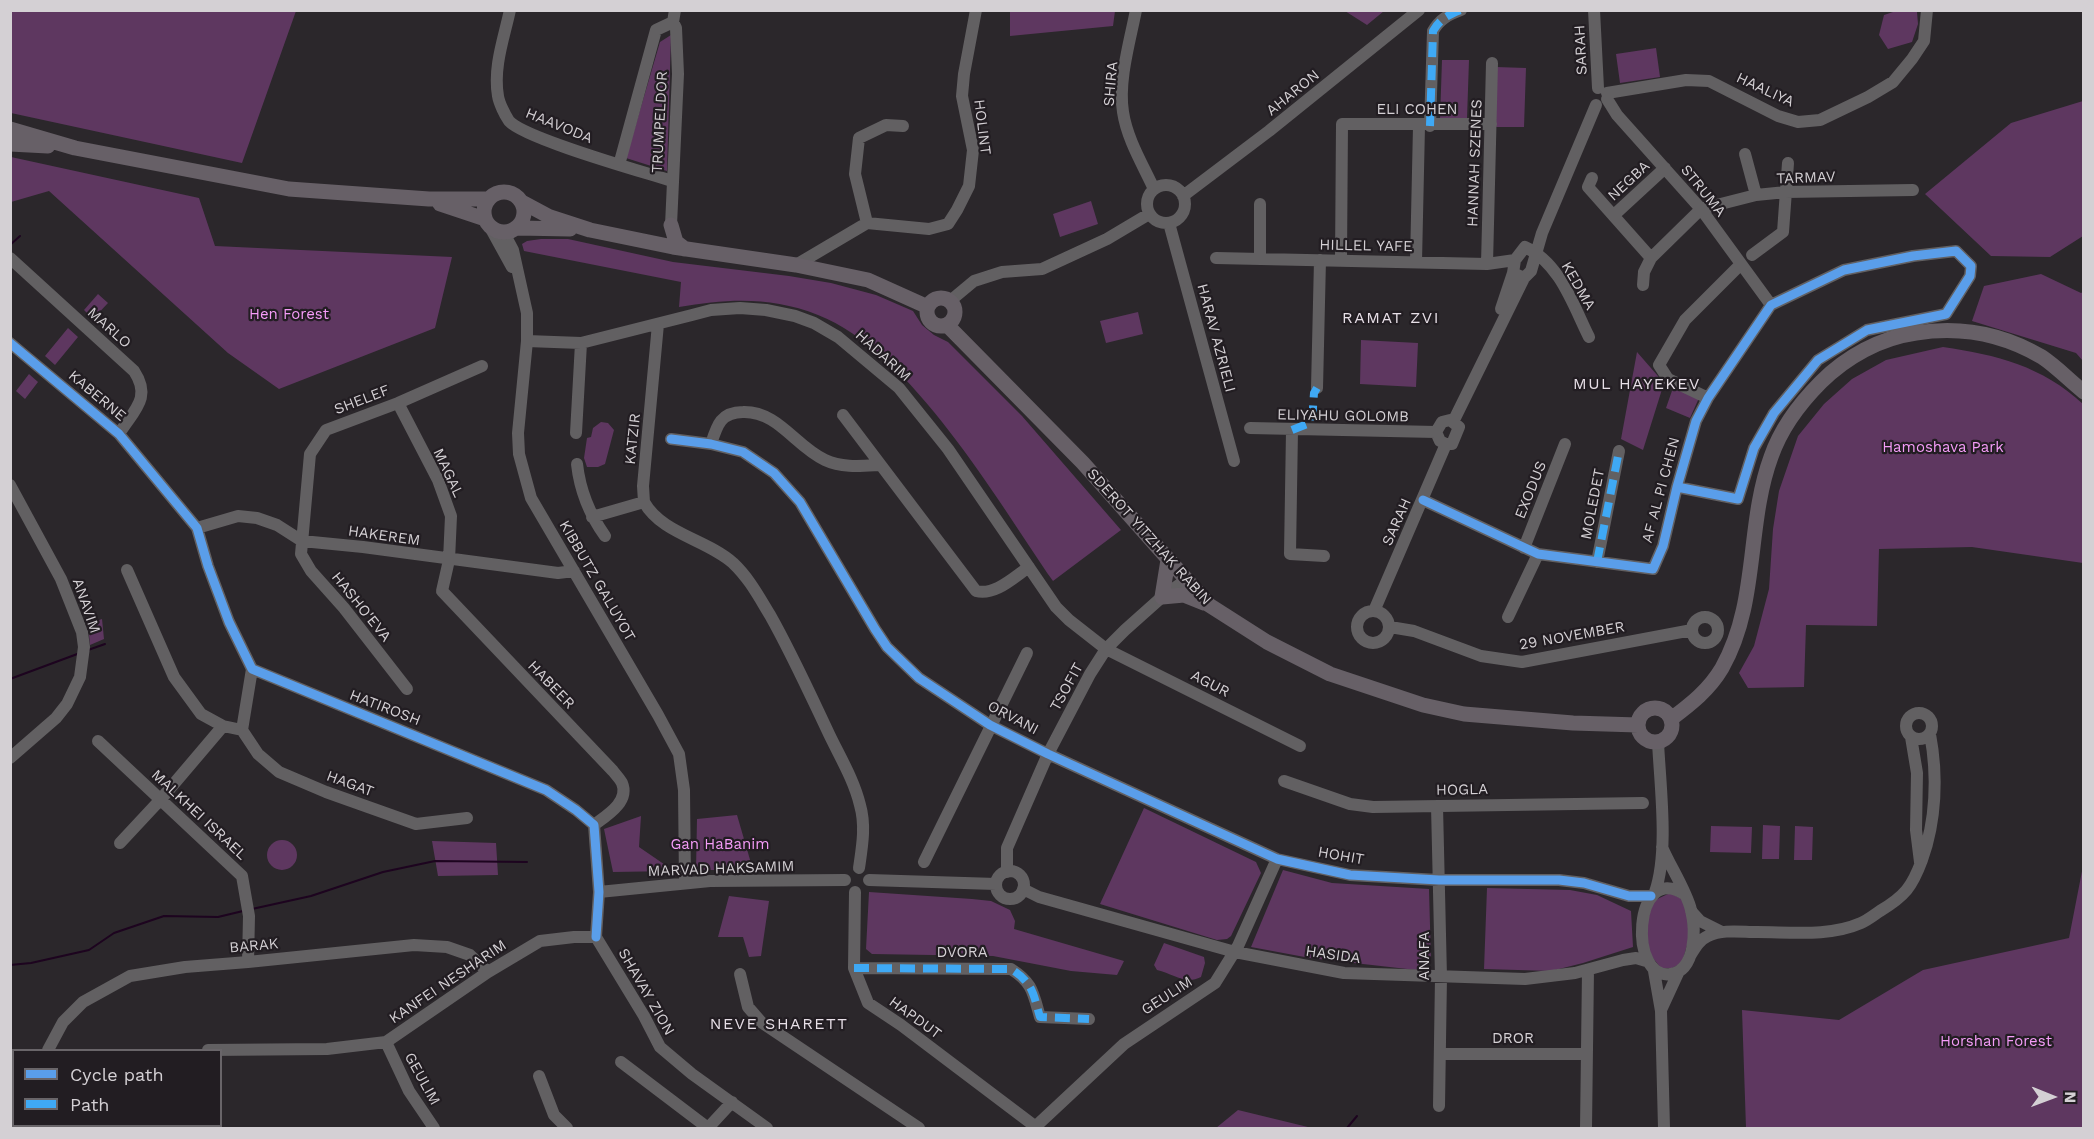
<!DOCTYPE html>
<html>
<head>
<meta charset="utf-8">
<style>
	body { margin:0 }
	#map { position:relative; width:2094px; height:1139px; overflow:hidden; background:#2b272b; font-family:"Work Sans",sans-serif }
	canvas { display:block }
	.frame { position:absolute; inset:0; border:12px solid #d4d0d4; pointer-events:none }
	.legend { position:absolute; left:12px; top:1049px; width:210px; height:78px; box-sizing:border-box; background:#221d22; border:2px solid #696569; margin:0; padding:8px 10px; list-style:none; font-size:18px; color:#d4d0d4 }
	.legend li { display:flex; align-items:center; gap:12px; height:30px }
	.legend b { width:30px; border:2px solid #696569 }
	.north { position:absolute; left:2022px; top:1067px; width:60px; height:60px; -webkit-text-stroke:4px #221d22; paint-order:stroke; rotate:91deg; font-size:16px; font-weight:700; line-height:24px; text-align:center; color:#d4d0d4 }
	.north::after { content:''; display:block; margin:auto; width:21px; height:27px; background:#d4d0d4; clip-path:polygon(50% 0,100% 100%,50% 72%,0 100%) }
</style>
</head>
<body>
<div id="map">
<canvas width="2094" height="1139"></canvas>
<div class="frame"></div>
<ul class="legend">
<li><b style="height:8px;background:#5a9eea"></b>Cycle path</li>
<li><b style="height:8px;background:#3fa9f5"></b>Path</li>
</ul>
<div class="north">N</div>
</div>
<script>
const c = document.querySelector('canvas').getContext('2d');
c.lineJoin = 'round';
function paint(path, color) {
  c.fillStyle = color;
  c.fill(path, 'evenodd');
}
function stroke(path, color, width, dash) {
  c.strokeStyle = color;
  c.lineWidth = width;
  c.lineCap = dash ? 'butt' : 'round';
  c.setLineDash(dash || []);
  c.stroke(path);
}
function write(font, color, halo, rows, align = 'center') {
  c.font = font + ' "Work Sans",sans-serif';
  c.lineWidth = 4.5;
  c.setLineDash([]);
  c.textBaseline = 'middle';
  c.strokeStyle = halo;
  c.fillStyle = color;
  for (const [text, x, y, turn = 0] of rows) {
    c.save();
    c.translate(x, y);
    c.rotate((+turn || 0) * Math.PI / 180);
    c.textAlign = isNaN(turn) ? turn : align;
    if (halo) c.strokeText(text, 0, 0);
    c.fillText(text, 0, 0);
    c.restore();
  }
}
paint(new Path2D(`
	M11,10H296V11L242,163L11,113Z
	M1899,10L1917,12L1918,24L1912,42L1888,49L1879,35L1884,15Z
	M1010,11V10L1115,11L1113,26L1010,36Z
	M1345,11H1384L1367,25Z
	M671,35L667,171L626,158L660,42Z
	M1656,48L1660,77L1620,83L1616,54Z
	M1442,60H1469L1467,119H1440Z
	M1496,67L1526,68L1524,127H1495Z
	M2083,101V236L2050,257L1991,256L1925,194L2011,123Z
	M11,157L199,198L215,246L452,257L435,328L279,389L228,353L49,191L11,202Z
	M1091,201L1098,224L1060,237L1053,214Z
	M541,239H568L673,262L789,276L831,283L876,295L913,311L922,325L934,335L948,342L1022,416L1121,530L1053,581C997,500 911,351 818,315C770,296 727,299 679,307L681,282L524,251L522,244L527,241Z
	M2041,274L2081,293L2083,292V361L2076,353L1972,321L1984,286Z
	M98,294L108,303L93,319L84,310Z
	M1138,312L1143,334L1106,343L1100,321Z
	M68,328L78,337L55,365L45,356Z
	M1361,340L1418,343L1416,387L1360,384Z
	M1943,347C1997,355 2042,366 2083,404V563L1972,547L1879,549L1877,626L1806,625L1804,687L1748,688L1739,673L1754,646L1769,589L1773,529L1779,491L1798,436L1824,404L1852,379L1886,360Z
	M1637,352L1664,383L1643,450L1621,439Z
	M29,374L38,382L25,399L16,391Z
	M1674,385L1699,398L1690,418L1666,408Z
	M601,422L608,423L614,430L605,464L598,467H587L584,458L587,438L591,437L593,428Z
	M102,619L104,639L90,645L88,624Z
	M1144,808L1256,862L1261,873L1231,936L1227,939L1217,940L1100,904Z
	M737,815L753,870H696L697,819Z
	M641,816L639,847L674,871L613,872L604,829Z
	M1763,825L1780,826L1779,859H1762Z
	M1711,826L1752,827L1751,853L1710,852Z
	M1795,826L1813,827L1812,860H1794Z
	M267 855a15 15 0 1 1 30 0a15 15 0 1 1-30 0Z
	M432,841L496,843L498,875L438,876Z
	M2083,866V1128H1746L1742,1010L1839,1020L1923,970L2069,938Z
	M1283,870L1332,883L1429,889L1431,962L1416,970L1310,958L1251,947Z
	M1487,888L1570,890L1597,895L1631,911L1633,947L1583,963L1551,971L1484,969Z
	M869,892L972,899L991,901L1010,910L1015,921L1014,929L1124,961L1117,975L1071,971L993,956L872,954L866,949Z
	M1670,893L1682,899L1686,904L1689,938L1682,963L1672,968H1661L1648,952L1646,927L1653,901Z
	M729,896L769,901L761,956L749,957L743,937H718Z
	M1164,943L1204,957L1205,963L1201,977C1185,985 1174,974 1157,970L1154,965Z
	M1238,1110L1312,1128H1216Z`), '#5e3760');
stroke(new Path2D(`
	M10,245L20,236
	M88,650L105,644
	M10,679L80,653
	M252,909L311,896L383,872L435,861L527,862
	M10,965L31,963L89,950L114,933L164,916L218,917L243,911
	M1347,1128L1357,1116`), '#1d041f', 2);
stroke(new Path2D(`
	M510,10C504,38 493,67 498,96C499,103 505,115 509,121C525,139 644,172 672,181
	M1136,10C1130,41 1118,81 1123,112C1127,139 1143,165 1154,189
	M1594,10L1598,88
	M1607,93L1686,80L1709,81L1778,116L1798,122L1820,120L1868,97L1893,82L1912,59L1924,41L1927,10
	M1607,99L1617,115L1701,209L1771,305
	M1430,126L1433,31C1440,19 1448,15 1461,10
	M1745,154L1756,195
	M619,165L656,30L673,22
	M1592,178L1588,187L1651,258
	M1147 204a19 19 0 1 1 38 0a19 19 0 1 1-38 0Z
	M1183,196L1269,131L1419,10
	M1614,215L1665,168
	M867,223L855,174L859,138L886,125L903,126
	M1169,223L1234,461
	M671,225L678,74L676,28L673,22L675,10
	M490,227L512,267
	M504,233L513,250L527,313V341L518,433L519,454L531,498L658,715L679,754L684,790L685,883
	M1752,255L1783,232L1788,163
	M10,258L134,371C152,398 134,410 119,434
	M1216,258L1487,264L1515,260
	M1260,259V204
	M1341,260L1342,124H1491
	M1416,262L1419,126
	M1487,264L1492,63
	M796,265L867,223L929,229L948,224L957,210L969,186L973,150L962,96L964,74L976,10
	M1524,278L1513,273L1515,260L1525,247C1560,263 1573,305 1589,337
	M1643,285L1644,272L1651,258L1701,209L1756,195L1786,192L1913,190
	M950,301L974,281L1002,272L1042,269L1107,239L1149,214
	M1501,309L1513,273
	M527,341L581,343L692,315L711,310L740,308L766,310L795,316L814,323L838,337L899,388L948,449L1056,607L1069,620L1106,649L1300,746
	M10,343L119,434L197,528L208,566L229,622L252,669L546,790L576,810L594,825L599,892L596,937
	M1317,388L1320,260
	M1708,398L1668,379L1659,365L1685,320L1741,264
	M398,403L438,480L451,516L449,560L442,591L613,771C616,775 620,779 622,783C630,802 606,816 594,825
	M843,415L976,591C995,596 1014,577 1029,567
	M1450,420L1459,427L1452,444H1446L1440,441L1436,432L1442,422Z
	M1453,422L1524,278L1531,271L1542,233L1596,105
	M1250,428L1436,432
	M1292,430L1290,554L1324,556
	M576,433L581,343
	M671,439L711,444L743,452L774,473L800,502L875,629L887,647L919,678L990,725L1048,754L1277,859L1350,875L1439,880H1559L1584,883L1629,896H1651
	M711,444C717,425 721,412 743,412C778,411 795,446 825,460C842,468 861,466 879,465
	M577,464C580,491 590,515 605,536
	M10,485L61,579L82,632L84,647L80,677L67,704L56,718L10,758
	M1423,500L1538,554L1653,569L1663,546L1677,487L1696,421L1708,398L1771,305L1844,270L1913,256L1956,251L1971,266L1970,276L1946,314L1867,330L1818,360L1774,413L1754,448L1738,499L1677,487
	M644,502C662,534 706,539 733,563C749,578 759,597 770,615C792,654 810,694 829,734C840,757 854,780 860,805C866,826 862,847 859,868
	M592,517L644,502L643,486L658,324
	M197,528L238,516L257,518L277,525L302,541L363,547L558,573L574,571
	M1524,548L1565,444
	M1597,562L1619,451
	M127,570L174,677L201,714L223,726L242,730
	M1374,611L1446,444
	M1357 627a16 16 0 1 1 32 0a16 16 0 1 1-32 0Z
	M1508,617L1538,554
	M1692 630a13 13 0 1 1 26 0a13 13 0 1 1-26 0Z
	M1390,627L1414,631L1481,656L1522,662L1692,630
	M252,669L242,730L258,754L279,772L326,792L416,824L467,818
	M407,689L344,608L311,571L301,554L310,454L326,430L398,403L482,366
	M1906 726a13 13 0 1 1 26 0a13 13 0 1 1-26 0Z
	M1911,737L1917,773L1916,830L1920,862
	M98,741L242,876L249,916L248,962
	M1284,781L1350,804L1373,807L1643,803
	M1437,806L1441,977L1439,1106
	M120,843L161,799L223,726
	M1662,847C1670,866 1687,892 1691,910C1696,930 1696,970 1671,974C1628,982 1633,861 1684,894
	M924,862L1027,653
	M996 885a14 14 0 1 1 28 0a14 14 0 1 1-28 0Z
	M1007,872V848L1048,754L1090,674L1106,649L1125,630L1162,597L1186,580
	M869,880L996,884
	M1023,889L1039,897L1235,952L1344,973L1525,979L1575,973L1623,960L1636,958L1646,961
	M599,892L710,881L845,880
	M855,892L854,968L868,1003L901,1025L1036,1127
	M1655,892C1669,852 1660,785 1658,742
	M1691,911L1700,921L1722,932
	M596,937L644,1016L660,1047L692,1074L767,1128
	M1690,956C1695,948 1699,940 1708,936C1723,929 1741,932 1757,932C1791,932 1829,937 1861,923C1868,920 1874,915 1880,911C1905,896 1912,887 1922,860C1936,821 1938,776 1930,734
	M854,968L1011,969C1033,983 1033,993 1040,1017L1089,1019
	M1654,971L1661,1011L1664,1128
	M740,974L748,1007L761,1022L919,1128
	M1661,1010L1679,971
	M386,1042L409,1091L434,1128
	M48,1050L63,1022L83,1002L130,976L185,967L248,962L414,945L447,947L470,955L488,972
	M208,1050L327,1049L386,1042L488,972L540,941L574,937H596
	M1440,1054H1586
	M621,1062L708,1128L732,1102
	M539,1076L554,1115L567,1128
	M31,1126L37,1128
	M46,1128L52,1126
	M1034,1128L1124,1044L1215,983L1238,946L1277,859
	M1586,1128L1588,970`), '#626062', 12);
stroke(new Path2D(`
	M10,129L75,148L289,189L429,199H489
	M10,144L48,146
	M484 212a20 20 0 1 1 40 0a20 20 0 1 1-40 0Z
	M522,202L550,217L590,230L673,247L796,265L868,280L928,307
	M440,204L485,219
	M671,225L676,242L685,249
	M518,228L570,229
	M927 312a14 14 0 1 1 28 0a14 14 0 1 1-28 0Z
	M947,325L1083,463L1209,605L1267,642L1330,674L1423,705L1464,714L1573,723L1638,725
	M1168,560L1162,597L1184,595L1204,603
	M1638 725a17 17 0 1 1 34 0a17 17 0 1 1-34 0Z
	M1671,719C1691,704 1709,690 1722,668C1759,603 1746,525 1771,457C1781,428 1799,404 1821,382C1846,357 1880,338 1916,333C1960,326 2003,334 2042,357C2057,367 2070,381 2084,392`), '#676067', 15);
stroke(new Path2D(`
	M1430,126L1433,31C1440,19 1448,15 1461,10
	M1292,430L1312,422L1314,393L1317,388
	M1597,562L1619,451
	M854,968L1011,969C1033,983 1033,993 1040,1017L1089,1019`), '#3fa9f5', 8, [15, 8]);
stroke(new Path2D(`
	M10,343L119,434L197,528L208,566L229,622L252,669L546,790L576,810L594,825L599,892L596,937
	M671,439L711,444L743,452L774,473L800,502L875,629L887,647L919,678L990,725L1048,754L1277,859L1350,875L1439,880H1559L1584,883L1629,896H1651
	M1423,500L1538,554L1653,569L1663,546L1677,487L1696,421L1708,398L1771,305L1844,270L1913,256L1956,251L1971,266L1970,276L1946,314L1867,330L1818,360L1774,413L1754,448L1738,499L1677,487`), '#5a9eea', 9);
write('15px', '#d4d0d4', '#221d22', [
	["SARAH",1581,50,-93],
	["SHIRA",1111,84,-85],
	["HAALIYA",1765,90,25],
	["AHARON",1293,93,-39],
	["ELI COHEN",1417,110],
	["TRUMPELDOR",660,122,-87],
	["HAAVODA",559,126,22],
	["HOLINT",982,127,83],
	["HANNAH SZENES",1475,163,-88],
	["TARMAV",1806,178,-2],
	["NEGBA",1629,181,-43],
	["STRUMA",1703,191,51],
	["HILLEL YAFE",1366,246,1],
	["KEDMA",1578,286,60],
	["MARLO",109,328,42],
	["HARAV AZRIELI",1216,338,75],
	["HADARIM",883,356,42],
	["KABERNE",97,396,40],
	["SHELEF",362,400,-21],
	["ELIYAHU GOLOMB",1343,416,1],
	["KATZIR",633,439,-84],
	["MAGAL",448,473,65],
	["EXODUS",1531,490,-68],
	["AF AL PI CHEN",1661,490,-75],
	["MOLEDET",1593,504,-79],
	["SARAH",1397,522,-66],
	["HAKEREM",384,536,8],
	["SDEROT YITZHAK RABIN",1149,537,48],
	["KIBBUTZ GALUYOT",597,581,60],
	["ANAVIM",86,606,71],
	["HASHO'EVA",361,607,51],
	["29 NOVEMBER",1572,636,-10],
	["AGUR",1210,684,27],
	["HABEER",551,685,46],
	["TSOFIT",1067,687,-61],
	["HATIROSH",385,708,21],
	["ORVANI",1013,718,28],
	["HAGAT",350,784,20],
	["HOGLA",1462,790,-1],
	["MALKHEI ISRAEL",199,815,43],
	["HOHIT",1341,856,10],
	["MARVAD HAKSAMIM",721,869,-2],
	["BARAK",254,946,-5],
	["DVORA",962,953],
	["HASIDA",1333,955,8],
	["ANAFA",1425,956,-90],
	["KANFEI NESHARIM",448,982,-34],
	["SHAVAY ZION",646,992,60],
	["GEULIM",1167,996,-33],
	["HAPDUT",915,1018,36],
	["DROR",1513,1039],
	["GEULIM",422,1079,61]
]);
write('15px', '#f59cf8', '#221d22', [
	["Hen Forest",289,315],
	["Hamoshava Park",1943,448],
	["Gan HaBanim",720,845],
	["Horshan Forest",1996,1042]
]);
c.letterSpacing = '1.5px';
write('16px', '#e7dfe7', '#221d22', [
	["RAMAT ZVI",1391,318],
	["MUL HAYEKEV",1637,384],
	["NEVE SHARETT",779,1024]
]);
c.letterSpacing = '0px';
</script>
</body>
</html>
